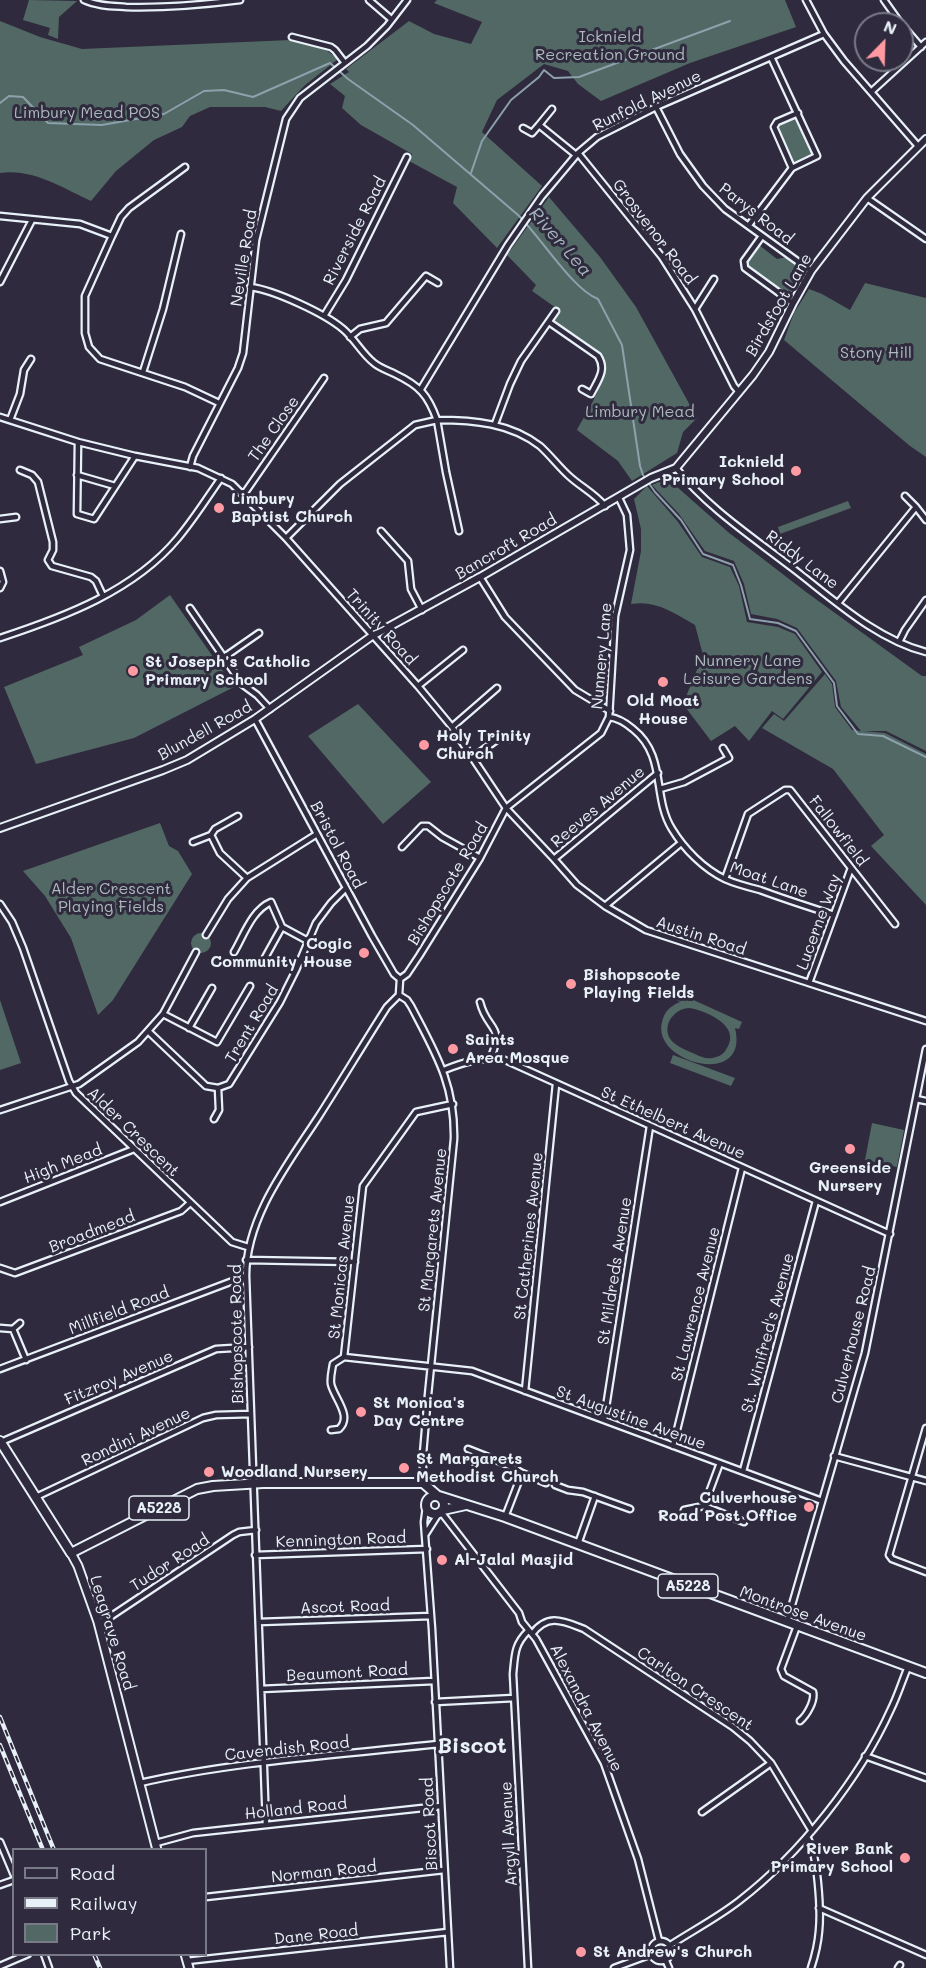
<!DOCTYPE html>
<html>
<head>
<meta charset="utf-8">
<style>
	body { margin:0 }
	#map { position:relative; width:926px; height:1968px; overflow:hidden; background:#2f2a3d; font-family:Mali,sans-serif }
	canvas { display:block }
	.legend { position:absolute; left:12px; top:1848px; width:195px; height:108px; box-sizing:border-box; background:#2f2a3d; border:2px solid #797a88; margin:0; padding:8px 10px; list-style:none; font-size:18px; color:#e8f1f8 }
	.legend li { display:flex; align-items:center; gap:12px; height:30px }
	.legend b { width:30px; border:2px solid #797a88 }
	.north { position:absolute; left:854px; top:12px; width:60px; height:60px; box-sizing:border-box; background:#2f2a3d; border:2px solid #797a88; border-radius:50%; rotate:23deg; font-size:16px; font-weight:700; line-height:24px; text-align:center; color:#e8f1f8 }
	.north::after { content:''; display:block; margin:auto; width:21px; height:27px; background:#ff9aa2; clip-path:polygon(50% 0,100% 100%,50% 72%,0 100%) }
</style>
</head>
<body>
<div id="map">
<canvas width="926" height="1968"></canvas>
<ul class="legend">
<li><b style="height:8px;background:#2f2a3d"></b>Road</li>
<li><b style="height:8px;background:#e8f1f8"></b>Railway</li>
<li><b style="height:16px;background:#526864"></b>Park</li>
</ul>
<div class="north">N</div>
</div>
<script>
const c = document.querySelector('canvas').getContext('2d');
c.lineJoin = 'round';
function paint(path, color) {
  c.fillStyle = color;
  c.fill(path, 'evenodd');
}
function stroke(path, color, width, dash) {
  c.strokeStyle = color;
  c.lineWidth = width;
  c.lineCap = dash ? 'butt' : 'round';
  c.setLineDash(dash || []);
  c.stroke(path);
}
function write(font, color, halo, rows, align = 'center') {
  c.font = font + ' Mali,sans-serif';
  c.lineWidth = 6;
  c.setLineDash([]);
  c.textBaseline = 'middle';
  c.strokeStyle = halo;
  c.fillStyle = color;
  for (const [text, x, y, turn = 0] of rows) {
    c.save();
    c.translate(x, y);
    c.rotate((+turn || 0) * Math.PI / 180);
    c.textAlign = isNaN(turn) ? turn : align;
    if (halo) c.strokeText(text, 0, 0);
    c.fillText(text, 0, 0);
    c.restore();
  }
}
paint(new Path2D(`
	M29,0L77,1L59,17L58,39L48,35L50,28L23,20Z
	M437,0H785L796,27L690,63L601,101L578,84L568,71L544,64L497,100L482,132L542,186L497,248L453,203L457,187L409,161L412,154L361,125L342,108L345,96L330,84L349,72L346,69L409,21L434,34L471,44L482,22L434,3Z
	M0,21L40,37L82,49L290,40L325,49L338,59L304,86L281,111L265,107H210L190,116L182,127L154,140L116,171L91,201C63,188 32,168 0,173Z
	M797,117L813,153L793,163L776,125Z
	M549,197L600,257L636,307L697,418L683,432L677,453L632,481L618,461L577,430C586,413 616,369 600,353C591,345 563,331 551,323L559,310L532,291L536,285L507,255Z
	M759,245L777,259L787,257L802,267V275L792,292L784,294L749,268L747,262Z
	M865,283L926,298V457L910,446L784,340L794,313L809,289L822,294L850,310Z
	M659,482L676,486L728,532L806,592L922,676H926V751L886,731H864L885,733L926,754V905L871,846L884,835L833,769L762,728L774,714L784,721L825,674L832,684L835,707L852,730L861,731L841,707L836,681L797,628L777,619L751,614L744,584L734,561L705,551L679,514L652,485Z
	M647,486L678,522L702,557L730,567L739,586L747,622L778,627L795,634L822,672L783,719L772,711L749,741L735,726L711,741L683,704L703,655L695,625C674,613 656,600 631,604L641,551V529L634,499Z
	M848,501L851,508L780,534L778,527Z
	M170,595L234,687L134,738L36,764L4,687L83,655L79,647L136,620Z
	M358,704L431,782L383,824L308,736Z
	M160,823L169,846L178,851L192,874L113,1000L98,1015L71,938L45,896L23,871Z
	M191 943a10 10 0 1 1 20 0a10 10 0 1 1-20 0Z
	M678,993L742,1022L739,1029L735,1028C750,1089 651,1063 662,1022C664,1012 670,1006 680,1002L675,999ZM690,1008C707,1011 741,1026 727,1048C724,1054 719,1057 712,1058C706,1059 701,1057 695,1054C688,1051 680,1048 674,1043C659,1030 672,1008 690,1008Z
	M0,1000L21,1063L0,1070Z
	M673,1055L735,1078L731,1086L670,1063Z
	M872,1123L904,1130L897,1167L865,1160Z`), '#526864');
stroke(new Path2D(`
	M0,103L9,96L23,97L48,123L102,125L164,114L204,91L224,90L253,97L330,63L348,79L413,125L518,215C540,236 572,289 598,299L622,345L640,466L643,475L655,492L681,520L703,554L733,565L741,585L750,619L778,623L796,631L834,683L837,706L858,734L883,736L926,757
	M471,173L482,141L511,100L539,77L544,70L554,78L579,77L730,21`), '#8da1ac', 2);
const minor = new Path2D(`
	M84,0C97,6 112,6 126,7C165,8 201,5 240,0
	M369,0L391,19
	M806,0L824,34L844,61L918,146
	M884,0L901,24
	M902,25L921,47
	M292,37L331,47L335,50L345,63
	M871,92L926,42
	M656,107L680,154L703,186L725,209L811,271
	M552,109L539,125L576,155
	M523,128L532,133L539,125
	M578,153L662,257L695,309L734,386L739,392
	M792,168L774,127L777,122L798,113
	M867,198L926,239
	M0,216L80,224L112,236L85,296V333L89,347L100,359L185,387L219,403
	M749,225L792,168L817,156L771,57
	M112,236L121,217L129,208L185,167
	M762,236L744,261L745,268L793,303
	M0,282L32,220
	M250,287C274,290 324,313 343,329C355,339 362,354 374,363C380,368 389,371 395,374C420,386 428,395 437,420C474,420 510,423 540,446C550,455 559,467 569,476C581,487 594,493 605,506
	M695,309L714,279
	M324,316L346,280L407,157
	M549,322L598,356C607,370 598,380 591,394L582,389
	M350,337L360,329L386,323L426,276L438,283
	M143,372L163,309L181,234
	M421,389L508,245L542,196L578,153L597,137L656,107L824,34
	M0,417L78,442L135,456L198,468L232,484L286,538L418,686L452,727L506,808L554,859L577,885L605,906L646,930L926,1021
	M10,420L20,394L24,370L31,359
	M495,424L510,384L521,361L556,311
	M78,442L77,514L94,519L135,456
	M190,467L193,456L238,368L243,353L256,240L286,119L300,98L367,46L387,26L407,0
	M676,468C708,508 751,536 791,567C832,598 875,639 926,652
	M20,470L32,475L38,482L53,542V550L48,560L52,566L91,577L96,581L103,596
	M77,475L115,486
	M244,494L324,378
	M905,496L916,507
	M0,519L16,517
	M381,531L408,561L411,589L422,610
	M286,538L340,484L415,425L437,420L446,472L459,531
	M0,571L3,582L0,588
	M480,577L505,617L575,690L610,711
	M838,603L916,507L926,520
	M190,608L242,684L257,695L270,709
	M0,638C64,617 134,591 178,538C194,519 207,498 221,478
	M899,642L905,630L926,600
	M223,658L259,633
	M418,686L463,650
	M609,717C618,718 626,723 633,729C667,756 652,797 672,829C684,849 704,869 725,879C736,884 748,887 760,890C784,899 809,907 834,915
	M255,719L372,936L394,974L400,979
	M452,727L497,688
	M472,758L502,736L509,739
	M660,789L684,782L729,758L723,748
	M238,816L215,829L211,835L220,853L247,878
	M193,842L211,835
	M402,847L422,826H428L442,837L480,858
	M554,859L658,773
	M725,879L748,814L785,790H790L895,924
	M0,904L12,922L23,948L69,1081L76,1093L232,1242L248,1247
	M605,906L681,843
	M206,935L228,899L247,878L317,834
	M234,952C244,935 252,910 271,902L282,927L308,941
	M262,963L282,927
	M809,983L851,868
	M399,995L407,1000L411,1006C436,1054 455,1084 454,1139L428,1395L423,1454V1483
	M480,1002C487,1031 505,1024 491,1057
	M163,1014L217,1042L250,986
	M189,1028L212,988
	M149,1032L206,1086L218,1088L229,1084L280,1002L296,970L316,923L331,903L346,888
	M444,1070C464,1062 483,1056 505,1060L890,1234
	M916,1099L926,1101
	M453,1104L416,1112L363,1186L344,1357L472,1371L822,1501
	M0,1110L79,1084L138,1042L163,1014L196,952
	M214,1119L219,1110L218,1088
	M0,1202L134,1149
	M246,1260L355,1262
	M0,1268L15,1273L181,1211L190,1203
	M0,1328L13,1329L26,1360
	M13,1329L20,1323
	M0,1369L246,1276
	M525,1391L556,1084
	M604,1420L650,1126
	M926,1428L889,1555L892,1559L926,1572
	M331,1430L339,1429C353,1416 334,1398 331,1384C330,1377 332,1371 333,1364L344,1357
	M1,1442L216,1349L249,1347
	M673,1446L742,1168
	M468,1449L506,1464L522,1473
	M834,1456L926,1481
	M720,1463L704,1506L744,1522
	M743,1471L816,1201
	M555,1485L568,1490L583,1492L630,1509
	M36,1497L203,1418L216,1415L251,1414
	M426,1507L424,1522L432,1629L450,1968
	M684,1510L704,1506
	M441,1512L519,1613L522,1622L536,1639L604,1763L638,1859L659,1941
	M505,1517L522,1473L546,1483
	M425,1535L439,1513
	M578,1544L595,1496
	M255,1555L427,1549
	M98,1622L107,1619L233,1535L239,1532L256,1530
	M259,1622L431,1616
	M787,1622L865,1353L926,1049
	M797,1626L781,1669L784,1676L813,1692C815,1701 807,1715 800,1721
	M532,1634C548,1613 563,1621 584,1629L733,1727L750,1741L771,1763L812,1831
	M261,1689L434,1681
	M435,1702L514,1698
	M865,1756L926,1778
	M140,1783C235,1761 340,1755 438,1744
	M702,1812L771,1763
	M266,1825L246,1276C246,1217 288,1164 319,1116C342,1080 364,1043 387,1007L399,995L400,979L407,974L419,956L480,858L506,808L601,733L609,717L615,616L630,550L627,515L619,498
	M807,1837C818,1853 821,1911 819,1931C818,1943 815,1956 811,1968
	M0,1842L14,1875
	M156,1843L193,1833L441,1806
	M0,1885L14,1880
	M206,1897L444,1870
	M819,1908L926,1955
	M651 1951a10 10 0 1 1 20 0a10 10 0 1 1-20 0Z
	M669,1946C692,1931 717,1918 739,1901C800,1854 859,1780 891,1709C898,1695 902,1681 908,1667
	M44,1954L49,1968
	M665,1959L669,1968
	M187,1961L448,1932
	M0,1966L28,1954
	M528,1968L513,1674C515,1655 514,1645 528,1631
	M614,1968L652,1954
	M898,1968L900,1965`);
const tertiary = new Path2D(`
	M0,828L163,770L187,760L255,719L372,636L480,577L651,478L676,468L753,375L769,352L793,303L811,271L867,198L926,139`);
const secondary = new Path2D(`
	M71,1553L78,1566L98,1622L157,1850
	M185,1954L189,1968`);
const primary = new Path2D(`
	M0,1441L71,1553L197,1489L213,1486L263,1483H423L438,1496
	M426 1505a9 9 0 1 1 18 0a9 9 0 1 1-18 0Z
	M439,1496L505,1517L926,1673
	M443,1510L466,1505`);
stroke(minor, '#e8f1f8', 9);
stroke(tertiary, '#e8f1f8', 10);
stroke(secondary, '#e8f1f8', 11);
stroke(primary, '#e8f1f8', 12);
stroke(minor, '#2f2a3d', 4.5);
stroke(tertiary, '#2f2a3d', 6);
stroke(secondary, '#2f2a3d', 7);
stroke(primary, '#2f2a3d', 8);
const rail = new Path2D(`
	M0,1717L54,1850
	M0,1745L43,1850
	M94,1954L100,1968`);
stroke(rail, '#e8f1f8', 4.5);
stroke(rail, '#2f2a3d', 2, [7]);
for (const [x, y, r, color] of [
	[796,471,6,"#ff9aa2"],
	[219,508,6,"#ff9aa2"],
	[133,671,6,"#ff9aa2"],
	[663,682,6,"#ff9aa2"],
	[424,745,6,"#ff9aa2"],
	[364,953,6,"#ff9aa2"],
	[571,984,6,"#ff9aa2"],
	[453,1049,6,"#ff9aa2"],
	[850,1149,6,"#ff9aa2"],
	[361,1412,6,"#ff9aa2"],
	[404,1468,6,"#ff9aa2"],
	[209,1472,6,"#ff9aa2"],
	[809,1507,6,"#ff9aa2"],
	[442,1560,6,"#ff9aa2"],
	[905,1858,6,"#ff9aa2"],
	[581,1952,6,"#ff9aa2"]
]) {
  const dot = new Path2D();
  dot.arc(x, y, r, 0, 2 * Math.PI);
  c.fillStyle = color;
  c.fill(dot);
  stroke(dot, '#2f2a3d', 2);
}
for (const [x, y, w] of [
	[159,1508,60],
	[688,1586,60]
]) {
  const box = new Path2D();
  box.roundRect(x - w / 2, y - 12, w, 24, 4.5);
  c.fillStyle = '#2f2a3d';
  c.fill(box);
  stroke(box, '#e8f1f8', 1.5);
}
write('bold 15px', '#e8f1f8', null, [
	["A5228",159,1508],
	["A5228",688,1586]
]);
write('16px', '#acbabd', '#2f2a3d', [
	["Icknield",610,37],
	["Recreation Ground",610,55],
	["Limbury Mead POS",87,113],
	["Stony Hill",876,353],
	["Limbury Mead",640,412],
	["Nunnery Lane",748,661],
	["Leisure Gardens",748,679],
	["Alder Crescent",111,889],
	["Playing Fields",111,907]
]);
write('16px', '#e8f1f8', '#2f2a3d', [
	["Runfold Avenue",647,101,-26],
	["Parys Road",756,214,38],
	["Riverside Road",355,231,-63],
	["Grosvenor Road",654,232,53],
	["Neville Road",244,258,-81],
	["Birdsfoot Lane",779,305,-60],
	["The Close",274,429,-55],
	["Bancroft Road",506,547,-30],
	["Riddy Lane",802,560,37],
	["Trinity Road",381,627,48],
	["Nunnery Lane",602,656,-85],
	["Blundell Road",205,731,-29],
	["Reeves Avenue",598,807,-40],
	["Fallowfield",838,831,52],
	["Bristol Road",337,845,62],
	["Moat Lane",769,880,19],
	["Bishopscote Road",448,884,-59],
	["Lucerne Way",819,922,-70],
	["Austin Road",701,936,18],
	["Trent Road",252,1024,-59],
	["St Ethelbert Avenue",673,1123,24],
	["Alder Crescent",133,1132,44],
	["High Mead",63,1164,-21],
	["St Margarets Avenue",433,1230,-84],
	["Broadmead",92,1232,-21],
	["St Catherines Avenue",529,1236,-84],
	["St Monicas Avenue",342,1267,-84],
	["St Mildreds Avenue",615,1271,-81],
	["St Lawrence Avenue",696,1304,-76],
	["Millfield Road",119,1311,-21],
	["St. Winifred's Avenue",768,1333,-75],
	["Bishopscote Road",237,1334,-91],
	["Culverhouse Road",854,1335,-76],
	["Fitzroy Avenue",119,1378,-23],
	["St Augustine Avenue",631,1418,20],
	["Rondini Avenue",136,1437,-25],
	["Kennington Road",341,1540,-2],
	["Tudor Road",170,1563,-33],
	["Ascot Road",345,1607,-2],
	["Montrose Avenue",803,1614,20],
	["Leagrave Road",112,1633,73],
	["Beaumont Road",347,1673,-3],
	["Carlton Crescent",695,1689,34],
	["Alexandra Avenue",586,1708,63],
	["Cavendish Road",287,1749,-6],
	["Holland Road",296,1809,-6],
	["Biscot Road",430,1824,-93],
	["Argyll Avenue",509,1834,-93],
	["Norman Road",324,1872,-6],
	["Dane Road",316,1935,-6]
]);
write('bold 16px', '#e8f1f8', '#2f2a3d', [
	["Icknield",784,462,"right"],
	["Primary School",784,480,"right"],
	["Limbury",231,499],
	["Baptist Church",231,517],
	["St Joseph's Catholic",145,662],
	["Primary School",145,680],
	["Old Moat",663,701,"center"],
	["House",663,719,"center"],
	["Holy Trinity",436,736],
	["Church",436,754],
	["Cogic",352,944,"right"],
	["Community House",352,962,"right"],
	["Bishopscote",583,975],
	["Playing Fields",583,993],
	["Saints",465,1040],
	["Area Mosque",465,1058],
	["Greenside",850,1168,"center"],
	["Nursery",850,1186,"center"],
	["St Monica's",373,1403],
	["Day Centre",373,1421],
	["St Margarets",416,1459],
	["Methodist Church",416,1477],
	["Woodland Nursery",221,1472],
	["Culverhouse",797,1498,"right"],
	["Road Post Office",797,1516,"right"],
	["Al-Jalal Masjid",454,1560],
	["River Bank",893,1849,"right"],
	["Primary School",893,1867,"right"],
	["St Andrew's Church",593,1952]
], 'left');
write('italic 18px', '#a4b5bf', '#2f2a3d', [
	["River Lea",560,242,49]
]);
write('bold 22px', '#e8f1f8', '#2f2a3d', [
	["Biscot",472,1746]
]);
</script>
</body>
</html>
